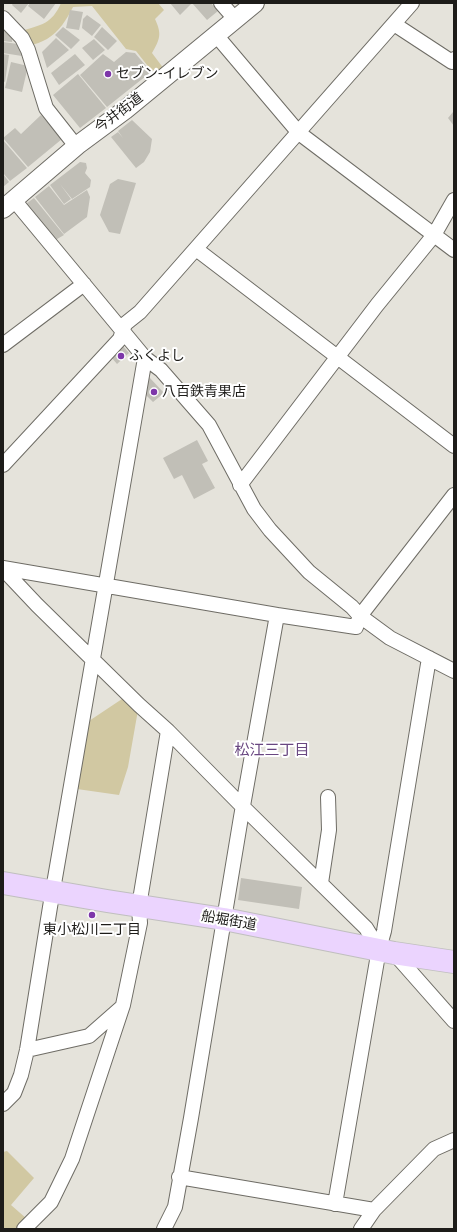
<!DOCTYPE html>
<html>
<head>
<meta charset="utf-8">
<style>
	body { margin:0 }
	#map { position:relative; width:457px; height:1232px; overflow:hidden; background:#e5e3db; font-family:"Open Sans",sans-serif }
	canvas { display:block }
	.frame { position:absolute; inset:0; border:4px solid #1d1c19; pointer-events:none }
</style>
</head>
<body>
<div id="map">
<canvas width="457" height="1232"></canvas>
<div class="frame"></div>
</div>
<script>
const c = document.querySelector('canvas').getContext('2d');
c.lineJoin = 'round';
function paint(path, color) {
  c.fillStyle = color;
  c.fill(path, 'evenodd');
}
function stroke(path, color, width, dash) {
  c.strokeStyle = color;
  c.lineWidth = width;
  c.lineCap = dash ? 'butt' : 'round';
  c.setLineDash(dash || []);
  c.stroke(path);
}
function write(font, color, halo, rows, align = 'center') {
  c.font = font + ' "Open Sans","Noto Sans JP",sans-serif';
  c.lineWidth = 4;
  c.setLineDash([]);
  c.textBaseline = 'middle';
  c.strokeStyle = halo;
  c.fillStyle = color;
  for (const [text, x, y, turn = 0] of rows) {
    c.save();
    c.translate(x, y);
    c.rotate((+turn || 0) * Math.PI / 180);
    c.textAlign = isNaN(turn) ? turn : align;
    if (halo) c.strokeText(text, 0, 0);
    c.fillText(text, 0, 0);
    c.restore();
  }
}
paint(new Path2D(`
	M61,3H158L164,10L155,19C162,34 160,39 152,53L167,73L158,79L136,51L126,49L92,6L73,7C67,19 59,32 47,39C42,42 35,44 29,46L21,31C41,25 52,24 61,3Z
	M125,697L138,710L128,767L119,795L77,789L89,721Z
	M7,1151L34,1178L11,1205L27,1219L17,1229H3V1152Z`), '#d1c8a2');
paint(new Path2D(`
	M13,3H29L21,13L12,5Z
	M30,3H56L44,19L28,6Z
	M170,3H211L218,11L207,20L192,3L180,15Z
	M70,10L83,12L79,30L66,28Z
	M87,15L101,25L92,36L82,28L83,19Z
	M63,27L80,40L71,49L55,35Z
	M102,27L117,41L108,50L94,37Z
	M3,28L13,33L12,42L3,41Z
	M56,38L69,50L47,68L42,52Z
	M94,39L105,50L93,60L82,48Z
	M3,42L18,44L22,56L3,53Z
	M126,52L135,53L151,72L107,107L80,75L103,54L114,62Z
	M3,54L9,55L5,82L3,81Z
	M75,54L85,65L59,85L51,73Z
	M11,62L28,66L22,92L5,88Z
	M78,74L106,108L80,128L53,95Z
	M453,112L454,113V126L448,118Z
	M41,115L62,139L28,167L3,138L15,128L21,134Z
	M132,120L152,139L150,152L144,162L136,168L111,137L118,132L123,138L118,131Z
	M3,140L27,168L10,181L3,173Z
	M80,162L86,163L87,168L85,173L91,180L90,187L72,199L60,184L71,199L64,204L50,185Z
	M3,174L9,182L3,187Z
	M118,179L136,183L120,234L109,232L100,215L110,184Z
	M49,186L64,205L87,190L90,197L87,217L64,234L35,197Z
	M34,198L64,235L52,242L23,206Z
	M123,346L129,353L117,364L111,357Z
	M149,377L164,393L153,402L144,393L146,380Z
	M197,440L208,461L202,464L215,488L194,499L182,475L174,479L163,458Z
	M241,878L302,887L299,909L238,900Z`), '#c1bfb7');
const minor = new Path2D(`
	M221,3L235,19
	M3,18L22,38L28,50L46,108L72,141L79,144
	M394,24L452,62L454,59
	M216,35L299,133L454,250
	M14,200L145,358L161,370L209,425L254,509L270,530L309,572L352,607L360,616L390,638L454,671
	M196,249L454,446
	M3,345L84,284
	M3,465L120,339L125,324L140,312C231,209 322,106 412,3
	M240,485L377,305L434,235L454,200
	M3,568L277,615L356,627L360,616L454,495
	M3,569L37,605L139,705L168,731L243,807L366,928L379,949
	M321,883L329,830L328,797
	M394,953L454,1021
	M27,1050L89,1036L122,1007
	M3,1104L14,1093L21,1075L27,1050L50,907L145,358
	M179,1177L374,1210
	M335,1204L379,949L384,931L429,658
	M24,1229L51,1202L72,1159L123,1005L140,923L139,906L168,731
	M164,1229L175,1207L191,1118L241,817L277,615
	M361,1229L374,1210L434,1149L454,1140`);
const tertiary = new Path2D(`
	M3,209L79,144L125,110L164,78L255,3`);
const primary = new Path2D(`
	M3,883L107,901L224,919L394,953L454,962`);
stroke(minor, '#6e6c65', 16);
stroke(tertiary, '#6e6c65', 20);
stroke(primary, '#c0bfbf', 24);
stroke(minor, '#fff', 14);
stroke(tertiary, '#fff', 18);
stroke(primary, '#ebd4fe', 22);
for (const [x, y, r, color] of [
	[108,74,4,"#7d36a9"],
	[121,356,4,"#7d36a9"],
	[154,392,4,"#7d36a9"],
	[92,915,4,"#7d36a9"]
]) {
  const dot = new Path2D();
  dot.arc(x, y, r, 0, 2 * Math.PI);
  c.fillStyle = color;
  c.fill(dot);
  stroke(dot, '#fff', 1.5);
}
write('14px', '#1d1c19', '#fff', [
	["セブン-イレブン",116,74],
	["ふくよし",129,356],
	["八百鉄青果店",162,392],
	["東小松川二丁目",92,930,"center"]
], 'left');
write('14px', '#1d1c19', '#fff', [
	["今井街道",119,113,-37],
	["船堀街道",229,921,10]
]);
write('15px', '#694781', '#fff', [
	["松江三丁目",272,751]
]);
</script>
</body>
</html>
